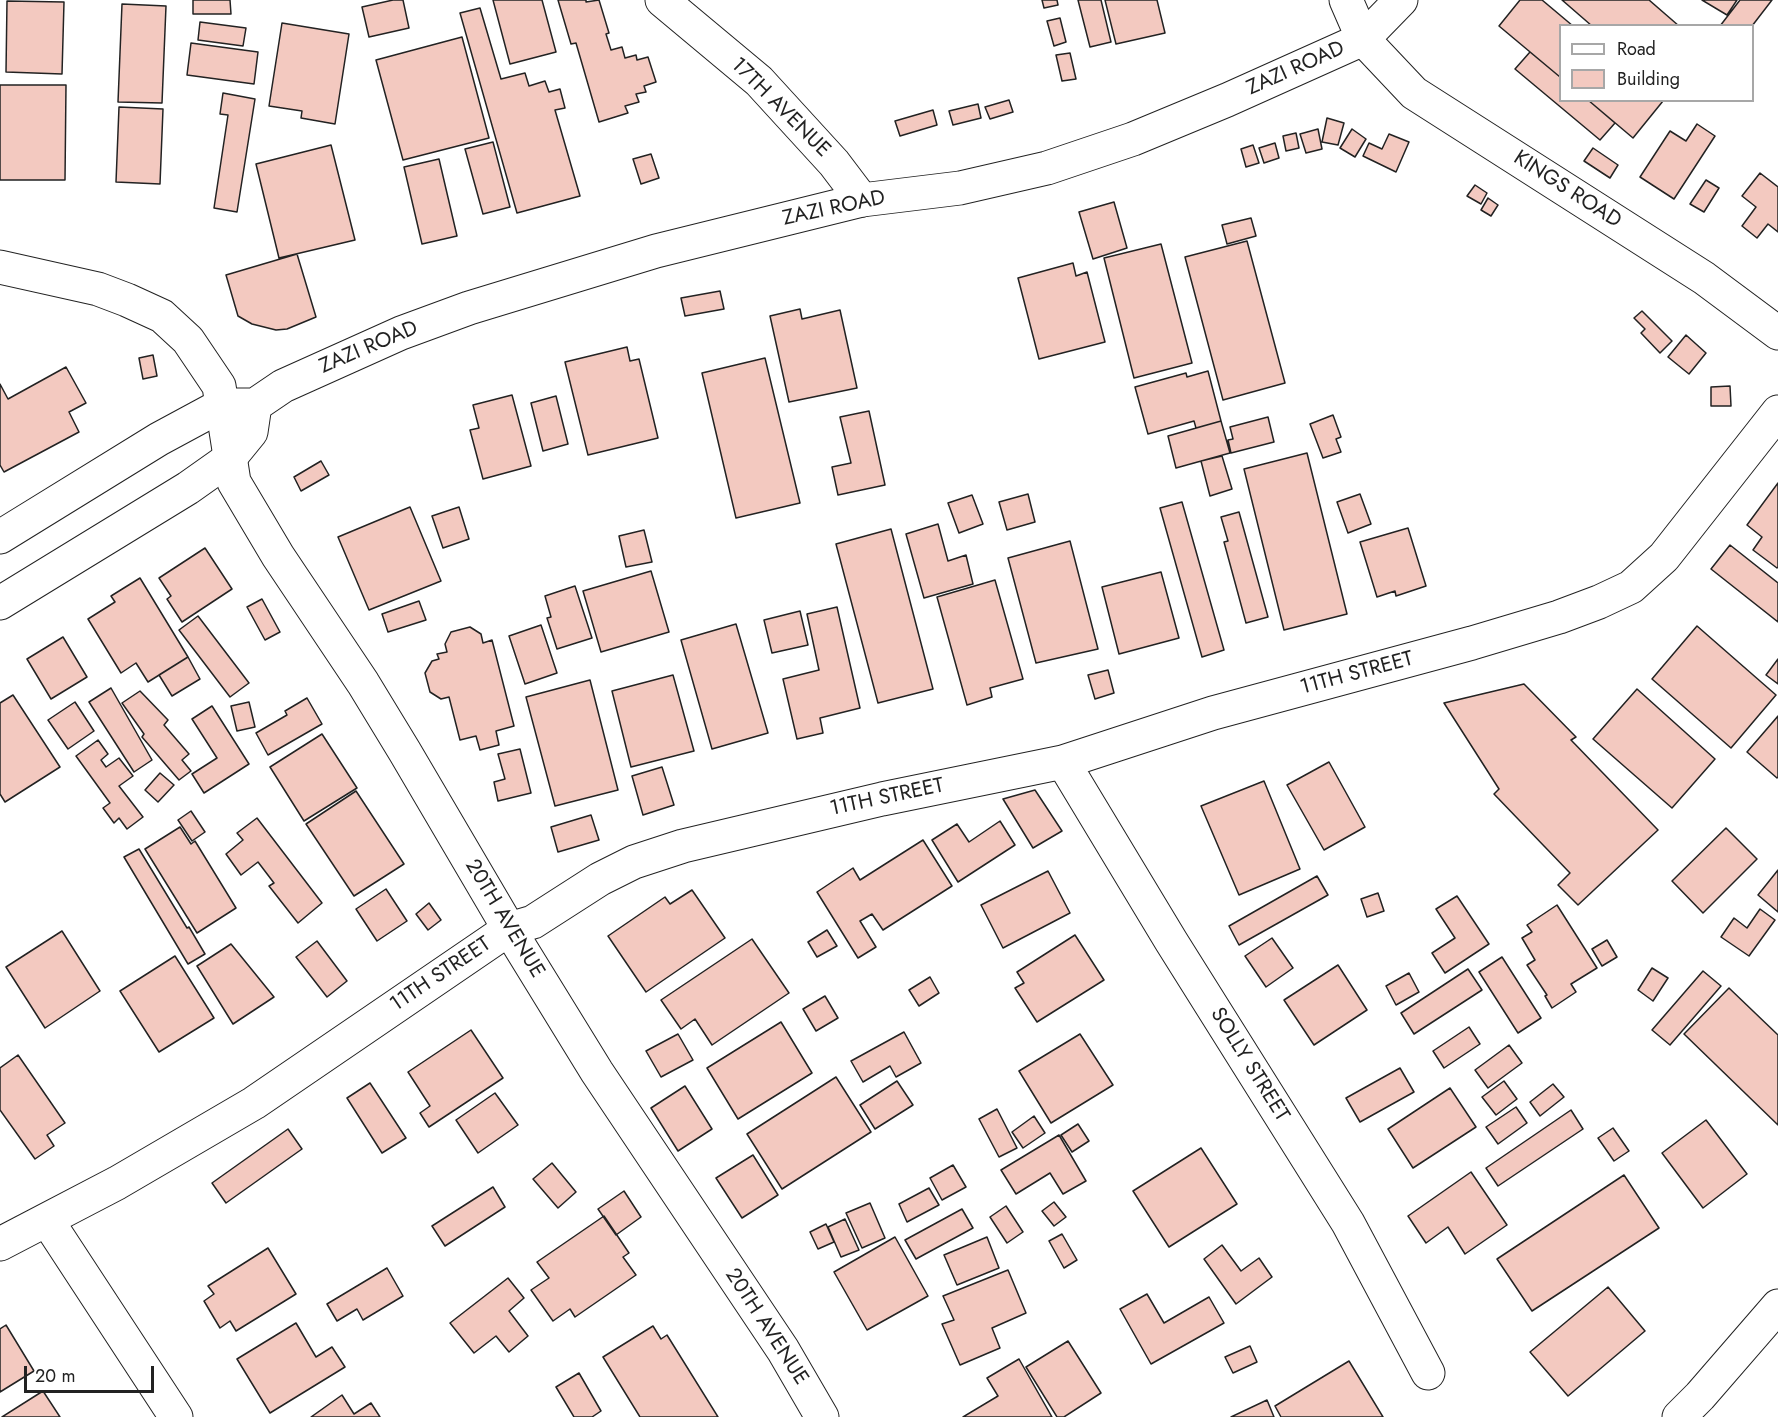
<!DOCTYPE html>
<html>
<head>
<meta charset="utf-8">
<style>
	body { margin:0 }
	#map { position:relative; width:1778px; height:1417px; overflow:hidden; background:#fff; font-family:Jost,sans-serif }
	canvas { display:block }
	.legend { position:absolute; left:1559px; top:24px; width:195px; height:78px; box-sizing:border-box; background:#fff; border:2px solid #a7a7a7; margin:0; padding:8px 10px; list-style:none; font-size:18px; color:#222 }
	.legend li { display:flex; align-items:center; gap:12px; height:30px }
	.legend b { width:30px; border:2px solid #a7a7a7 }
	.scale { position:absolute; left:24px; top:1366px; width:130px; height:27px; box-sizing:border-box; border:3px solid #222; border-top:0; padding-left:8px; font-size:18px; line-height:21px; white-space:nowrap; color:#222; -webkit-text-stroke:4px #fff; paint-order:stroke }
</style>
</head>
<body>
<div id="map">
<canvas width="1778" height="1417"></canvas>
<ul class="legend">
<li><b style="height:8px;background:#fff"></b>Road</li>
<li><b style="height:16px;background:#f3c9c0"></b>Building</li>
</ul>
<div class="scale">20 m</div>
</div>
<script>
const c = document.querySelector('canvas').getContext('2d');
c.lineJoin = 'round';
function paint(path, color) {
  c.fillStyle = color;
  c.fill(path, 'evenodd');
}
function stroke(path, color, width, dash) {
  c.strokeStyle = color;
  c.lineWidth = width;
  c.lineCap = dash ? 'butt' : 'round';
  c.setLineDash(dash || []);
  c.stroke(path);
}
function write(font, color, halo, rows, align = 'center') {
  c.font = font + ' Jost,sans-serif';
  c.lineWidth = 4.5;
  c.setLineDash([]);
  c.textBaseline = 'middle';
  c.strokeStyle = halo;
  c.fillStyle = color;
  for (const [text, x, y, turn = 0] of rows) {
    c.save();
    c.translate(x, y);
    c.rotate((+turn || 0) * Math.PI / 180);
    c.textAlign = isNaN(turn) ? turn : align;
    if (halo) c.strokeText(text, 0, 0);
    c.fillText(text, 0, 0);
    c.restore();
  }
}
const building = new Path2D(`
	M193,0H230L231,14H193Z
	M393,0H403L409,28L369,37L362,7Z
	M493,0H542L556,52L510,64Z
	M558,0H586V2L599,0L609,33L606,34L611,50L622,47L625,58L636,55L637,60L648,57L656,82L644,86L646,92L636,94L639,102L625,106L628,113L599,122L576,43L571,44Z
	M1042,0H1057L1058,5L1044,8Z
	M1078,0H1101L1111,42L1090,47Z
	M1105,0H1157L1165,33L1116,44Z
	M1520,0H1542L1573,26H1560V77L1499,26Z
	M1562,0H1649L1679,26H1592Z
	M1702,0H1737L1727,15Z
	M1740,0H1772L1752,26H1720Z
	M7,1L64,2L62,74L6,72Z
	M122,4L166,6L162,103L118,102Z
	M480,8L501,79L525,73L529,86L545,81L549,92L560,89L565,108L555,110L580,196L517,213L460,13Z
	M1060,18L1066,42L1054,46L1047,21Z
	M200,22L246,28L243,46L198,40Z
	M282,23L349,34L335,124L301,118L302,111L269,106Z
	M462,37L489,138L403,160L376,60Z
	M191,43L258,52L254,84L187,75Z
	M1530,52L1560,77V100H1588L1615,123L1600,140L1515,69Z
	M1070,53L1076,79L1062,81L1056,55Z
	M0,85H66L65,180H0Z
	M223,93L255,99L237,212L214,208L228,115L220,114Z
	M1009,100L1013,112L990,119L985,107Z
	M1588,100H1663V101L1633,138Z
	M978,104L981,118L953,125L949,111Z
	M119,107L163,109L160,184L116,182Z
	M933,110L937,125L900,136L895,121Z
	M1327,118L1344,123L1338,145L1322,142Z
	M1697,124L1715,136L1674,199L1640,177L1670,131L1686,141Z
	M1318,129L1322,149L1306,153L1300,134Z
	M1352,129L1366,139L1355,157L1340,148Z
	M1296,133L1299,148L1286,151L1283,136Z
	M1389,134L1409,142L1396,172L1363,156L1369,143L1382,149Z
	M493,142L510,207L483,214L465,149Z
	M1275,143L1279,158L1264,163L1259,148Z
	M331,145L355,240L279,258L256,164Z
	M1253,145L1259,163L1246,167L1241,149Z
	M1593,148L1618,165L1610,178L1584,161Z
	M651,154L659,178L641,184L633,159Z
	M439,159L457,236L422,244L404,167Z
	M1760,173L1778,187V232L1768,224L1757,238L1742,226L1756,207L1742,196Z
	M1706,180L1719,188L1704,212L1690,204Z
	M1475,185L1487,193L1481,204L1467,196Z
	M1488,198L1498,205L1491,216L1481,210Z
	M1114,202L1127,248L1093,259L1079,212Z
	M1251,218L1256,236L1227,244L1222,225Z
	M1247,241L1285,383L1223,400L1185,257Z
	M1161,244L1192,363L1134,378L1104,258Z
	M297,254L316,317L287,329L276,330L252,324L238,316L226,275Z
	M1073,263L1076,276L1087,272L1105,342L1039,359L1018,278Z
	M720,291L724,309L685,316L681,298Z
	M800,309L802,319L840,310L857,388L789,402L770,316Z
	M1642,311L1672,341L1660,353L1641,333L1645,329L1634,318Z
	M1686,335L1706,353L1689,374L1668,357Z
	M627,347L630,361L639,359L658,438L588,455L565,362Z
	M153,355L157,376L143,379L139,358Z
	M765,358L800,503L736,518L702,373Z
	M66,367L86,403L69,412L79,432L4,472L0,465V384L8,399Z
	M1208,371L1221,421L1196,428L1194,421L1148,434L1135,387L1186,373L1187,377Z
	M1730,386L1731,406H1711V387Z
	M512,395L531,466L483,479L470,430L479,428L473,405Z
	M556,396L568,444L543,451L531,403Z
	M869,411L885,485L838,495L832,467L851,463L840,417Z
	M1333,415L1341,437L1336,439L1341,452L1323,458L1310,424Z
	M1268,417L1274,442L1231,453L1228,440L1233,439L1230,427Z
	M1221,421L1230,453L1176,468L1168,436Z
	M1307,453L1347,614L1284,630L1244,469Z
	M1222,456L1232,489L1210,496L1201,461Z
	M321,461L329,475L301,491L294,477Z
	M1778,483V567L1777,568L1753,550L1762,537L1747,525Z
	M1028,494L1035,522L1007,530L999,502Z
	M1360,494L1371,524L1348,533L1337,502Z
	M972,495L983,524L959,533L948,503Z
	M1182,502L1224,650L1202,657L1160,508Z
	M410,507L441,581L369,610L338,537Z
	M459,507L469,539L443,548L432,516Z
	M1239,512L1268,617L1246,623L1224,542L1228,541L1221,517Z
	M938,524L948,561L966,555L973,584L924,598L906,534Z
	M1408,528L1426,586L1396,596L1395,591L1377,597L1360,542Z
	M891,529L933,689L878,703L836,544Z
	M644,530L652,562L626,567L619,536Z
	M1070,541L1098,649L1036,663L1008,558Z
	M1730,545L1778,583V622L1711,569Z
	M205,548L232,589L182,622L167,599L171,596L159,578Z
	M651,571L669,632L601,652L583,591Z
	M1161,572L1179,638L1119,654L1102,587Z
	M140,578L188,657L148,682L136,663L121,673L88,619L115,602L111,596Z
	M995,580L1023,679L990,688L992,697L967,705L937,597Z
	M575,586L592,638L557,649L547,618L551,617L545,596Z
	M262,599L280,632L265,640L247,607Z
	M419,601L426,620L388,632L382,614Z
	M837,607L860,708L820,718L823,733L797,739L783,679L819,670L807,614Z
	M800,611L808,645L772,653L764,620Z
	M198,616L249,683L230,697L179,630Z
	M736,624L768,733L712,749L681,640Z
	M541,625L557,673L525,684L509,636Z
	M1697,626L1776,695L1731,748L1652,679Z
	M470,627L481,634L483,643L492,640L514,726L496,731L499,745L480,750L476,736L460,740L449,697L441,699L430,692L425,673L432,661L439,659L437,654L447,652L445,644L451,632Z
	M63,637L87,677L51,699L27,659Z
	M188,657L200,679L172,696L159,675Z
	M1778,659V684L1766,675Z
	M1108,670L1114,693L1095,699L1088,675Z
	M673,675L694,751L631,767L612,691Z
	M590,680L618,790L555,806L526,697Z
	M1524,684L1576,737L1571,740L1658,830L1578,905L1558,885L1570,873L1494,794L1499,789L1444,703Z
	M111,688L152,760L134,772L89,702Z
	M1637,689L1715,759L1672,808L1593,739Z
	M140,691L168,720L164,725L189,754L182,760L191,771L179,780L142,737L144,734L122,703Z
	M13,695L60,767L5,802L0,794V703Z
	M307,698L322,724L268,755L256,733L287,715L285,711Z
	M75,702L94,731L68,749L48,720Z
	M249,702L255,727L237,731L231,706Z
	M212,706L249,764L204,793L192,774L217,758L192,719Z
	M1778,716V777L1777,778L1747,752Z
	M322,734L357,788L304,821L270,767Z
	M98,740L108,754L101,760L106,767L119,758L133,776L119,786L143,817L127,829L119,818L114,823L103,808L110,803L76,756Z
	M520,749L531,793L498,801L494,782L505,779L498,754Z
	M1329,762L1365,827L1324,850L1287,785Z
	M662,767L674,805L643,815L632,776Z
	M160,773L174,785L158,802L145,790Z
	M1264,781L1300,869L1239,895L1201,806Z
	M1035,790L1062,831L1033,848L1003,799Z
	M356,791L404,864L354,896L306,824Z
	M191,811L205,832L192,841L178,820Z
	M591,815L599,840L558,852L551,827Z
	M257,818L322,903L298,923L269,886L274,883L258,862L241,875L226,854L243,840L237,833Z
	M1000,821L1015,845L958,882L932,840L957,824L969,842Z
	M180,827L191,844L195,841L236,908L197,933L145,849Z
	M1726,828L1757,859L1703,913L1672,881Z
	M923,840L952,886L883,930L872,914L860,921L876,947L858,958L817,892L853,868L860,880Z
	M139,849L187,928L189,927L205,954L188,964L124,857Z
	M1778,870V912L1758,895Z
	M1048,871L1070,913L1003,948L981,905Z
	M1317,876L1328,895L1239,945L1229,926Z
	M386,889L407,921L377,941L356,909Z
	M692,890L725,938L646,992L608,936L665,897L670,904Z
	M1378,893L1384,911L1367,917L1361,899Z
	M1457,896L1489,944L1445,973L1432,953L1455,938L1436,909Z
	M429,903L441,920L428,930L416,914Z
	M1557,905L1597,968L1571,984L1576,992L1552,1008L1545,996L1547,995L1527,965L1535,960L1522,938L1532,932L1527,925Z
	M1760,909L1775,920L1749,956L1721,937L1734,918L1747,928Z
	M827,930L837,946L817,957L808,942Z
	M62,931L100,991L45,1028L6,967Z
	M1075,935L1104,980L1037,1022L1015,988L1024,983L1017,972Z
	M1272,938L1293,968L1266,987L1245,956Z
	M752,939L789,993L712,1045L695,1019L681,1029L661,1000Z
	M1607,940L1617,957L1602,966L1592,949Z
	M317,941L347,981L327,997L296,957Z
	M231,944L274,997L233,1024L197,966Z
	M175,956L214,1018L159,1052L120,991Z
	M1502,957L1541,1018L1518,1033L1479,972Z
	M1338,965L1367,1010L1314,1045L1284,1000Z
	M1652,968L1668,978L1653,1001L1638,990Z
	M1468,969L1482,990L1414,1034L1401,1013Z
	M1703,971L1721,986L1670,1045L1652,1030Z
	M1409,973L1419,992L1396,1005L1386,986Z
	M930,977L939,993L919,1006L909,990Z
	M1729,988L1778,1035V1125L1684,1034Z
	M825,996L838,1018L816,1031L803,1009Z
	M781,1022L812,1073L738,1119L707,1068Z
	M1469,1027L1480,1044L1444,1068L1433,1051Z
	M471,1030L503,1078L429,1127L420,1113L430,1106L408,1072Z
	M904,1032L921,1063L896,1077L890,1066L863,1082L851,1061Z
	M678,1034L693,1060L661,1077L646,1051Z
	M1080,1034L1113,1085L1051,1123L1019,1071Z
	M1509,1045L1522,1063L1488,1088L1475,1070Z
	M18,1055L65,1123L47,1135L54,1146L35,1159L0,1110V1068Z
	M1400,1068L1414,1092L1360,1122L1346,1098Z
	M836,1077L871,1132L782,1189L747,1134Z
	M897,1081L913,1105L875,1129L860,1105Z
	M1504,1081L1517,1099L1496,1115L1482,1097Z
	M370,1083L406,1138L382,1153L347,1098Z
	M1553,1084L1564,1097L1540,1116L1530,1102Z
	M685,1086L712,1129L678,1151L651,1108Z
	M1450,1088L1476,1127L1413,1168L1388,1129Z
	M495,1093L518,1125L478,1153L456,1120Z
	M1516,1107L1527,1123L1498,1144L1486,1127Z
	M997,1109L1017,1148L999,1157L979,1119Z
	M1571,1110L1583,1129L1498,1186L1486,1168Z
	M1034,1116L1045,1133L1023,1148L1012,1132Z
	M1706,1120L1747,1174L1703,1208L1662,1153Z
	M1078,1124L1089,1141L1072,1152L1061,1135Z
	M1613,1128L1629,1151L1614,1161L1598,1138Z
	M288,1129L302,1149L226,1203L212,1183Z
	M1059,1135L1086,1181L1063,1194L1050,1173L1016,1194L1001,1170Z
	M1201,1148L1237,1204L1169,1247L1133,1191Z
	M753,1155L778,1195L742,1218L716,1178Z
	M552,1163L576,1192L558,1208L533,1179Z
	M953,1165L966,1187L942,1200L930,1178Z
	M1471,1172L1507,1225L1465,1254L1448,1227L1426,1243L1408,1216Z
	M1624,1175L1659,1228L1532,1311L1497,1259Z
	M493,1187L505,1207L445,1246L432,1226Z
	M929,1188L939,1205L907,1222L899,1204Z
	M624,1191L641,1217L616,1235L598,1209Z
	M1054,1202L1066,1217L1054,1226L1042,1211Z
	M870,1203L885,1238L862,1248L846,1213Z
	M1006,1206L1023,1232L1007,1243L990,1217Z
	M962,1209L973,1228L916,1259L905,1240Z
	M604,1216L629,1253L623,1257L636,1275L575,1317L570,1309L553,1321L531,1290L549,1278L537,1262Z
	M845,1219L859,1250L841,1257L828,1227Z
	M826,1224L834,1242L818,1249L810,1232Z
	M1062,1234L1077,1260L1064,1268L1049,1241Z
	M895,1237L928,1296L867,1330L834,1272Z
	M987,1237L999,1268L957,1285L944,1255Z
	M1222,1245L1241,1271L1259,1258L1272,1277L1236,1304L1204,1259Z
	M268,1248L296,1294L236,1331L230,1321L220,1328L204,1301L214,1294L208,1286Z
	M387,1268L403,1296L363,1320L357,1309L337,1321L327,1304Z
	M1008,1270L1026,1313L992,1328L1000,1348L960,1365L942,1324L954,1320L943,1296Z
	M508,1278L524,1298L509,1311L528,1336L509,1352L496,1336L474,1353L450,1323Z
	M1608,1287L1645,1331L1568,1396L1530,1352Z
	M1147,1294L1164,1323L1209,1297L1224,1323L1151,1364L1120,1309Z
	M296,1323L316,1357L332,1347L345,1367L270,1413L237,1359Z
	M6,1325L34,1371L0,1392V1329Z
	M653,1326L661,1339L667,1335L718,1417H640L603,1357Z
	M1068,1341L1101,1393L1064,1417H1057L1026,1367Z
	M1250,1346L1257,1362L1233,1373L1225,1357Z
	M1019,1359L1052,1417H963L998,1396L987,1378Z
	M1349,1361L1383,1417H1281L1275,1406Z
	M579,1373L601,1411L592,1417H574L556,1387Z
	M43,1391L60,1417H2Z
	M342,1395L354,1414L371,1403L380,1417H311Z
	M1267,1400L1274,1417H1231Z`);
paint(building, '#f3c9c0');
stroke(building, '#222', 1.5);
const minor = new Path2D(`
	M662,0L759,81L834,163L862,200
	M1346,0L1363,39L1414,93L1704,278L1778,333
	M0,267L98,289L127,300L162,316L188,340L219,386L234,482L278,556L363,683L405,752L509,929L597,1072L783,1350L822,1417
	M1063,762L1171,941L1348,1223L1428,1373
	M47,1220L176,1417
	M0,1244L117,1183L254,1103L509,929L533,922L600,879L634,862L683,846L882,799L1063,762L1213,713L1472,643L1559,617L1599,602L1631,587L1664,557L1778,412
	M1679,1417L1700,1396L1778,1306`);
const tertiary = new Path2D(`
	M0,537L159,439L222,405H255L283,386L401,333L469,308L656,251L862,200L960,188L1047,168L1133,139L1227,100L1363,39L1401,0
	M0,603L188,488L229,459L251,432L255,405`);
stroke(minor, '#222', 35);
stroke(tertiary, '#222', 35);
stroke(minor, '#fff', 33);
stroke(tertiary, '#fff', 33);
write('21px', '#222', '#fff', [
	["ZAZI ROAD",1296,69,-24],
	["17TH AVENUE",780,108,45],
	["KINGS ROAD",1567,190,33],
	["ZAZI ROAD",834,209,-12],
	["ZAZI ROAD",369,348,-23],
	["11TH STREET",1357,674,-15],
	["11TH STREET",887,798,-12],
	["20TH AVENUE",504,919,59],
	["11TH STREET",441,975,-34],
	["SOLLY STREET",1249,1065,58],
	["20TH AVENUE",766,1327,57]
]);
</script>
</body>
</html>
